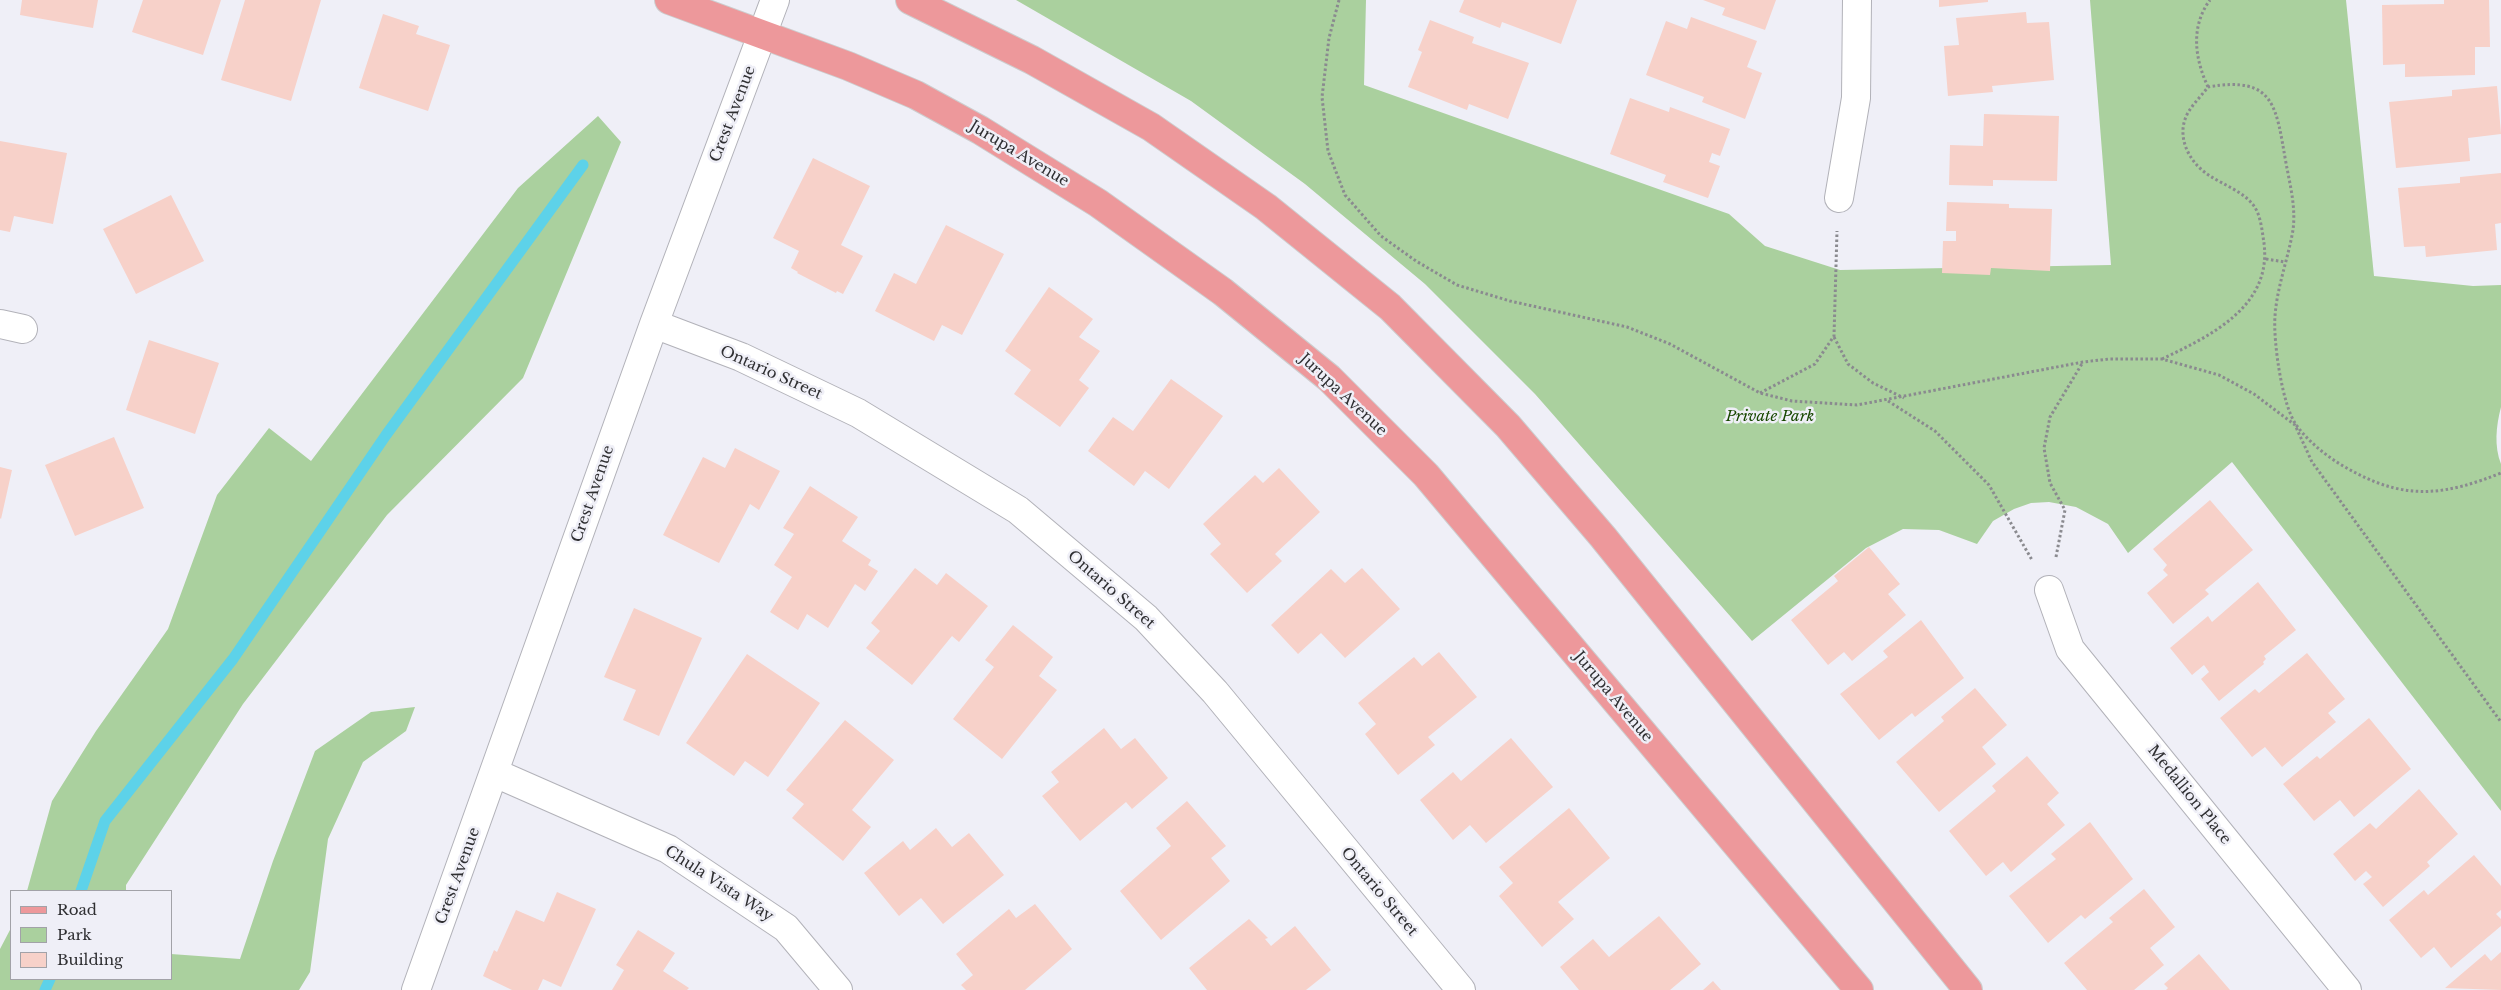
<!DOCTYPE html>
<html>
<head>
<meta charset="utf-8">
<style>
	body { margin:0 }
	#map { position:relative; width:2501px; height:990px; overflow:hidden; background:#efeff7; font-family:"Libre Baskerville",serif }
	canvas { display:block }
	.legend { position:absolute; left:10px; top:890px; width:162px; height:90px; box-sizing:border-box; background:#efeff7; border:1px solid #a2a2a8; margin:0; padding:6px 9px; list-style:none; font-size:15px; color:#2f2f32 }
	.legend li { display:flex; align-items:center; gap:10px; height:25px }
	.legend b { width:25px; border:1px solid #a2a2a8 }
</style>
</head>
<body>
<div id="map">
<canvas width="2501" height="990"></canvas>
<ul class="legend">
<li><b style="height:6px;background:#ed989b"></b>Road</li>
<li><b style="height:14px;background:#aad09e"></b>Park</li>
<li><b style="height:14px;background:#f7d1c9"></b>Building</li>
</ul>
</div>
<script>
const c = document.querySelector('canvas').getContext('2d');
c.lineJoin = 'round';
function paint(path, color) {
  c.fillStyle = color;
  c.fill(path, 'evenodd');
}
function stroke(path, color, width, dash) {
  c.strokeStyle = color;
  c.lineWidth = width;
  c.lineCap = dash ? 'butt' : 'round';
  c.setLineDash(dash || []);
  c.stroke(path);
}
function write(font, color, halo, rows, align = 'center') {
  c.font = font + ' "Libre Baskerville",serif';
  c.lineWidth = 5;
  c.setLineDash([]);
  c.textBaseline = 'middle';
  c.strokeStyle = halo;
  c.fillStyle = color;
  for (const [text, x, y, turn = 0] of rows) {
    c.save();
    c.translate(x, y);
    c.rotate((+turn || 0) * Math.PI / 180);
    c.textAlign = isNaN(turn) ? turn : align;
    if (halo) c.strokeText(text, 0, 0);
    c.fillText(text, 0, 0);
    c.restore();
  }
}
paint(new Path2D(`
	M1016,0H1366L1364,85L1729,214L1765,246L1840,270L2111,265L2090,0H2346L2374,276L2473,286L2501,285V407C2496,426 2494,446 2501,464V811L2232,462L2128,553L2108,524L2076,507L2049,502L2031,503L2014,509L1993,521L1977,544L1939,530L1903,529L1866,548L1752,641L1535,394L1425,284L1305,184L1191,101Z
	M598,116L621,142L523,378L387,515L243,704L126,885V891H27L52,801L96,731L168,629L217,495L269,428L311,461L518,188Z
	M415,707L406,731L363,762L328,839L310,972L299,990H0V949L11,928V979H171V954L240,959L273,861L315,751L371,712Z`), '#aad09e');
stroke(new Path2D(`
	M81,891L105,821L233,659L386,435L583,165
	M45,990L50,979`), '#5dd2e9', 11);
paint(new Path2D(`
	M22,0H98L93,28L20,15Z
	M143,0H221L203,55L132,32Z
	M245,0H321L291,101L221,80Z
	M1464,0H1577L1561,44L1502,22L1500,28L1459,12Z
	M1703,0H1776L1765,30L1722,15L1725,8Z
	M1939,0H1988V2L1939,7Z
	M2444,0H2489L2490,47H2475V75L2405,77V64L2383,65L2382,5L2444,4Z
	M2026,12L2027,23L2049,22L2054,80L1992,86L1993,92L1948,96L1944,46L1959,45L1956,18Z
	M383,14L419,26L416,34L450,45L428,111L359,88Z
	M1691,17L1757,41L1747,67L1762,73L1745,119L1702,102L1704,97L1646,75L1666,21L1687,29Z
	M1430,20L1474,37L1472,43L1529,63L1508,119L1469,104L1467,110L1408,87L1422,52L1418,50Z
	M2497,86L2501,134L2468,138L2470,161L2396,168L2389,102L2452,96V90Z
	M1630,98L1669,112L1670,107L1730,129L1720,156L1712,153L1709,162L1720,166L1708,198L1663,182L1666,175L1610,154Z
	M1984,114L2059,116L2057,181L1993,180V186L1949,185L1950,145L1983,146Z
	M0,141L67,153L53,224L14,216L10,232L0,230Z
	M813,158L870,186L841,245L863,256L843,294L837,291L836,293L797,273L798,272L791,268L799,251L773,238Z
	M2501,173V223L2495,224L2497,250L2426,257L2425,246L2404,247L2398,188L2460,183V177Z
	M171,195L204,261L136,294L103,229Z
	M1947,202L2009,204V208L2052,209L2050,271L1991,268L1990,275L1942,273L1943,241H1956V231H1946Z
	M946,225L1004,254L962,335L942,325L934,341L875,311L894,273L916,284Z
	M1049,287L1093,319L1079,337L1100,351L1079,380L1089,388L1060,427L1014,394L1031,370L1005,351Z
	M149,340L219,363L195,434L126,410Z
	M1171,379L1223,416L1169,489L1145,471L1134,486L1088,451L1113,417L1133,431Z
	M114,437L144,508L75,536L45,465Z
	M735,448L780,471L759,510L750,504L719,563L663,535L703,457L725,468Z
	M0,467L12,470L1,519L0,518Z
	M1279,468L1320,512L1275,554L1282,561L1247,593L1210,554L1221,544L1203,524L1255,475L1263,483Z
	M810,486L858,517L842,541L871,560L868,565L878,571L865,591L855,584L828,628L807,614L798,630L770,612L792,577L774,565L794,534L783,528Z
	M2210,500L2253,550L2205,590L2209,594L2173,624L2147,593L2168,575L2163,570L2167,565L2153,549Z
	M1869,547L1900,584L1888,594L1906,615L1852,661L1844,652L1828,665L1791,620L1838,581L1834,576Z
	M915,568L937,585L946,573L988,606L959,642L952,636L912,685L866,648L880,631L871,623Z
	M1362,568L1400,609L1345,658L1321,633L1298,654L1271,625L1331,569L1345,583Z
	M2258,582L2296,630L2264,656L2266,659L2263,662L2264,664L2219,701L2201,679L2209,672L2204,665L2192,675L2170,648L2208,616L2212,622Z
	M634,608L702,638L659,736L623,720L636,690L604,677Z
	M1921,620L1964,678L1915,717L1912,713L1879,740L1840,694L1888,657L1883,651Z
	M1013,625L1053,657L1039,676L1057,690L1002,759L953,719L994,667L985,660Z
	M1439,652L1477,697L1428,737L1435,745L1398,775L1365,734L1376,724L1358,703L1414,657L1422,666Z
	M2307,653L2345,699L2328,713L2336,722L2282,767L2265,747L2252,757L2220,718L2255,689L2259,693Z
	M747,654L820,703L768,777L745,761L734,776L686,743Z
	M1975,688L2007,725L1982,747L1996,764L1939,812L1896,762L1944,721L1941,717Z
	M2369,718L2411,769L2354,817L2340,800L2314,821L2283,784L2317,756L2320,759Z
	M845,720L894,760L852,810L871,827L843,861L792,818L804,804L786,790Z
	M1104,728L1121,749L1135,738L1168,778L1132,809L1126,802L1080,841L1042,796L1059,782L1051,772Z
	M1511,738L1553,787L1486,843L1470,825L1453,840L1420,800L1453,772L1461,781Z
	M2027,756L2059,793L2047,804L2065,825L2011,872L2003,862L1986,876L1949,831L1996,791L1992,786Z
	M2419,789L2458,834L2427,862L2430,866L2383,907L2363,884L2372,877L2366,871L2355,881L2333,854L2370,823L2376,829Z
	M1187,801L1226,846L1211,858L1230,881L1161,940L1120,891L1171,846L1156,828Z
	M1569,808L1610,858L1558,902L1574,919L1542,947L1499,896L1513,883L1499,867Z
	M2090,822L2133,879L2085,919L2081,915L2048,943L2009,896L2056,859L2051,854Z
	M936,828L952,847L969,833L1004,875L943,924L921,898L899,916L864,873L903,841L910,850Z
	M2474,855L2501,886V910L2496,914L2501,919V926L2451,968L2434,947L2421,958L2389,920L2424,890L2428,895Z
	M2144,889L2175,927L2150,948L2164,965L2134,990H2087L2064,963L2113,922L2109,918Z
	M557,892L596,909L561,987L543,979L538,990H512L483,976L494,950L497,952L516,910L544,922Z
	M1035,904L1072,949L1025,990H966L961,985L973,975L956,954L1009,909L1016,918Z
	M1659,916L1701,964L1670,990H1579L1560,967L1593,939L1609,957Z
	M1249,919L1268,938L1265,939L1271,946L1295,926L1331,970L1306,990H1207L1189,968Z
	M638,930L675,953L663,971L689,988L687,990H612L624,970L616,965Z
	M2501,952V990L2445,988L2485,954L2491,961Z
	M2199,954L2230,990H2166L2168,988L2164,984Z
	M1713,981L1721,990H1703Z`), '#f7d1c9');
const minor = new Path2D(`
	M1839,198L1856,98L1857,0
	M0,324L23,329
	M654,324L741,357L858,413L1018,510L1146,618L1215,692L1461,990
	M2049,590L2070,649L2347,990
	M495,773L668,849L786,928L838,990
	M416,990L654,324L775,0`);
const major = new Path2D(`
	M669,0L848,66L916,95L980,130L1098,203L1223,292L1329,378L1426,475L1859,990
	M910,0L1032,60L1151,127L1266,207L1390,307L1508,426L1603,537L1968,990`);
stroke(minor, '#b2b2b9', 30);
stroke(major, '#cdcdce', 30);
stroke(new Path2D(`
	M1339,0L1329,38L1322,97L1328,151L1345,195L1381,236L1416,261L1457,285L1510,301L1627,327L1670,344L1760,393L1792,401L1857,405L2083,362L2109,359H2162L2219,375L2254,394L2295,425L2312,462L2501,722
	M2208,87C2195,59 2190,27 2210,0
	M2266,259L2285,262
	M1834,337L1848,364L1873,383L1904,398
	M2162,359C2210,336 2272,307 2264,243C2262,231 2261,216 2254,206C2244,192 2224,185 2210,176C2189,163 2174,135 2189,111C2194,103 2202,95 2208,87C2276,75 2276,108 2286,163C2290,185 2296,207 2293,230C2288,259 2277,287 2275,316C2273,340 2282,407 2297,426C2312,446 2334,462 2356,473C2409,501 2448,494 2501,473
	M1760,393L1815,364L1834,336L1837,231
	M1888,401L1935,431L1989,485L2032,560
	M2056,557L2065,510L2050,483L2044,448L2050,417L2083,362`), '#8a8a8f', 3, [2.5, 2.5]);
stroke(minor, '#fff', 28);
stroke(major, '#ed989b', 28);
write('15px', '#2f2f32', '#efeff7', [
	["Crest Avenue",733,114,-69],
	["Jurupa Avenue",1019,154,31],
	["Ontario Street",771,373,24],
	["Jurupa Avenue",1343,395,43],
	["Crest Avenue",593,494,-71],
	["Ontario Street",1111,590,41],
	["Jurupa Avenue",1613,697,50],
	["Medallion Place",2189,795,51],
	["Crest Avenue",458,876,-70],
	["Chula Vista Way",719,884,33],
	["Ontario Street",1379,892,50]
]);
write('italic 15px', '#184800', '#efeff7', [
	["Private Park",1770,417]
]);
</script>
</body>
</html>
